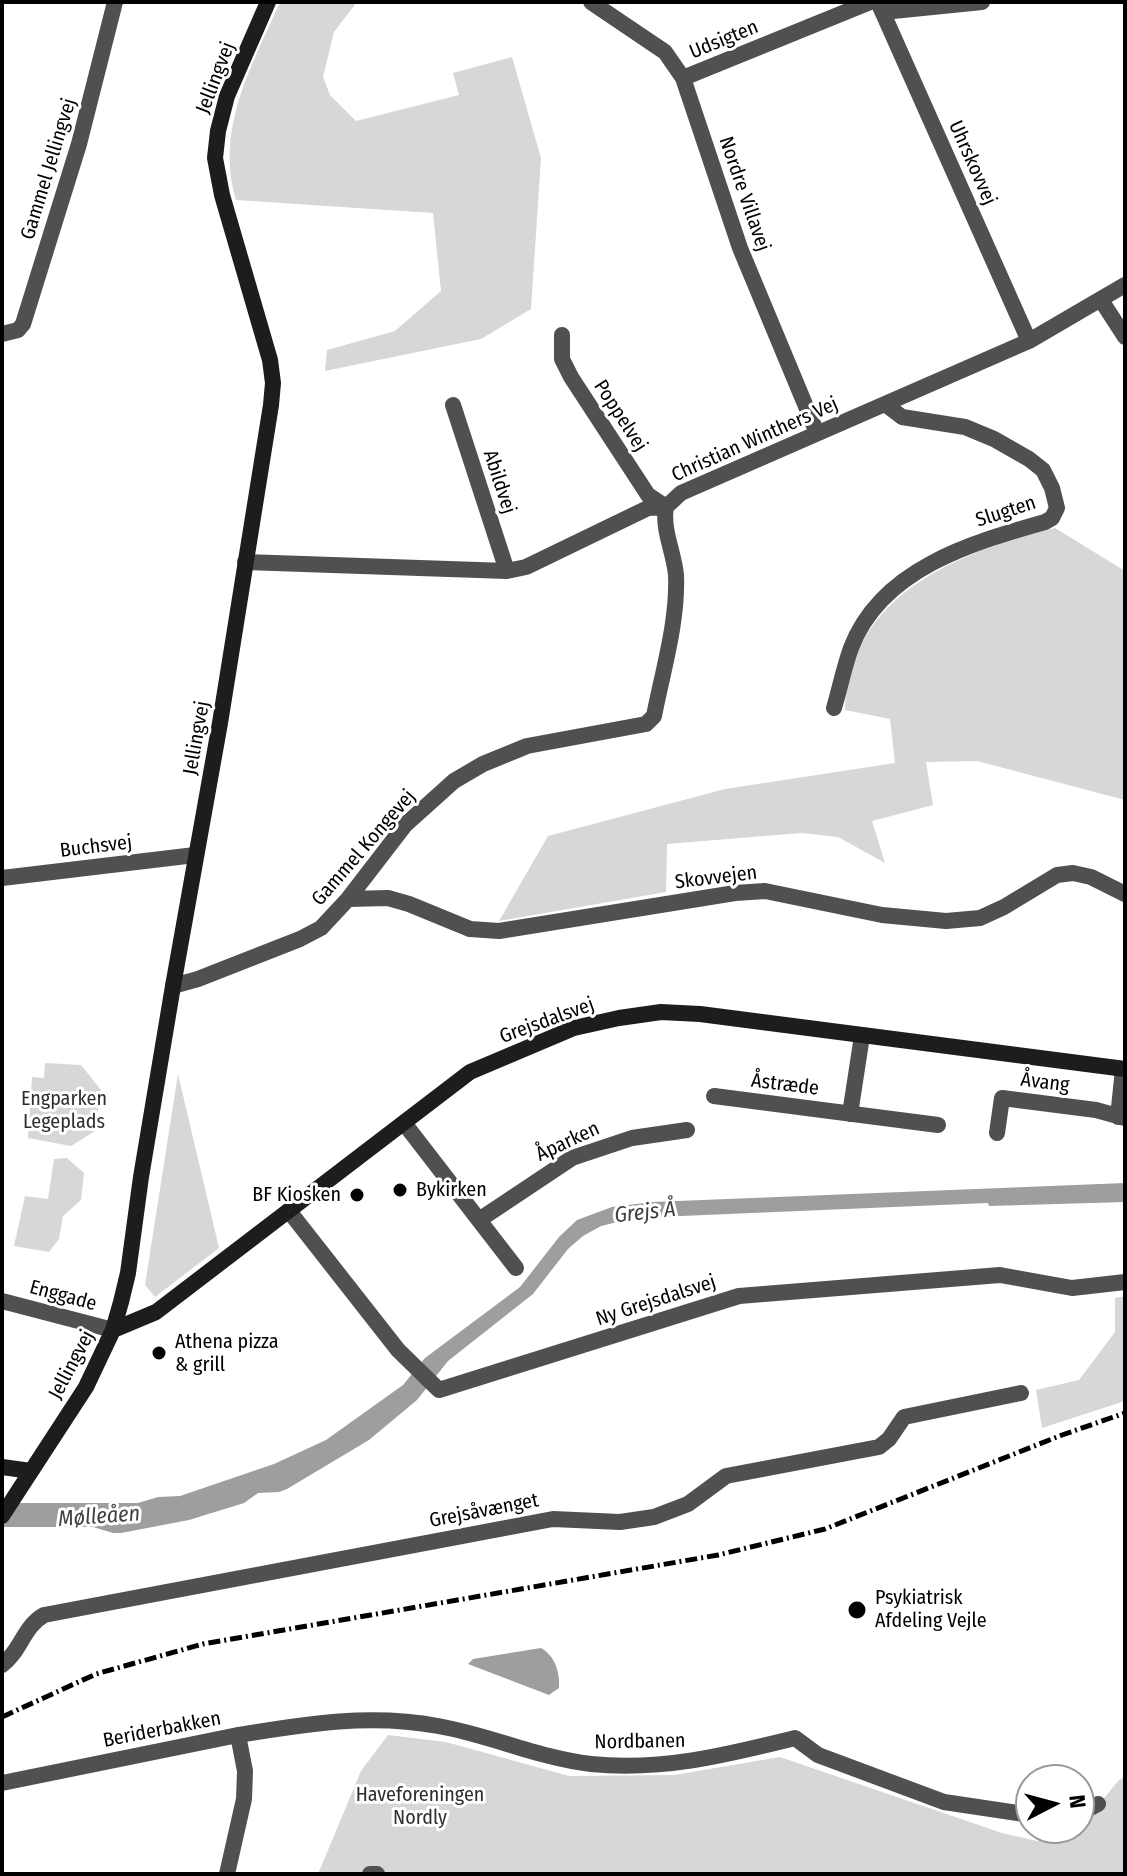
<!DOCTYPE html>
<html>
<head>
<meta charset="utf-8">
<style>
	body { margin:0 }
	#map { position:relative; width:1127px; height:1876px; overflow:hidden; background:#fff; font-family:"Fira Sans Condensed",sans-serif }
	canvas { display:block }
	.frame { position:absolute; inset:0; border:4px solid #000; pointer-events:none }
	.north { position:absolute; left:1015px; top:1764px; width:80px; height:80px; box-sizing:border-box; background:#fff; border:2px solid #999; border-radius:50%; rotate:84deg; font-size:22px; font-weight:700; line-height:32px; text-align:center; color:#000 }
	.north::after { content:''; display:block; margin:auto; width:28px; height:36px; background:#000; clip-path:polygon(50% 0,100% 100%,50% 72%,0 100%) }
</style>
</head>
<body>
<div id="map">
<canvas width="1127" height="1876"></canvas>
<div class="frame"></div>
<div class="north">N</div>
</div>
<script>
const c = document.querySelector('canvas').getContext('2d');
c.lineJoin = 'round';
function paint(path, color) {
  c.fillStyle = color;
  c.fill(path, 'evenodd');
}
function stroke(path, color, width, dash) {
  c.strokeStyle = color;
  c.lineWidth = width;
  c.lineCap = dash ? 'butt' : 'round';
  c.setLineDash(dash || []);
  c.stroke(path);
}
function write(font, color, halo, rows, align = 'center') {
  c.font = font + ' "Fira Sans Condensed",sans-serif';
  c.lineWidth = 6;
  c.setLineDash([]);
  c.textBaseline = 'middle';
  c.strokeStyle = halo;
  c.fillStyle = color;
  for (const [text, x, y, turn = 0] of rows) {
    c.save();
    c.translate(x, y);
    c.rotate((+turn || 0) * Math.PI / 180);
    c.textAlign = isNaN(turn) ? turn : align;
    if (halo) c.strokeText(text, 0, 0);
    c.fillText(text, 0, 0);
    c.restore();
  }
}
paint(new Path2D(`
	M280,2H357L334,32L323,77L330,95L356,121L459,95L453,73L512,57L541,158L531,309L481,339L325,371L327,350L395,331L441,291L433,213L236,200C215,128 252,66 280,2Z
	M1055,528L1125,571V800L977,761L926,762L933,805L872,821L885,863L838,837L801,833L667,844L666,892L499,921L548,836L725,789L895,763L890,719L845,710C849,594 959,552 1055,528Z
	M45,1063L81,1065L101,1090L95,1131L71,1146L28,1138L32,1077L44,1078Z
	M178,1074L219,1248L155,1297L145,1285Z
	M67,1158L84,1173L81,1200L63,1216L59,1239L49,1252L14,1246L25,1196L48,1199L54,1159Z
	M1125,1296V1401L1042,1428L1036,1390L1079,1380L1115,1332V1298Z
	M388,1735L446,1742L569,1776L674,1775L780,1757L1002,1833L1037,1841L1064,1828H1079V1821L1090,1815L1119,1780L1125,1777V1874H318L361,1771Z`), '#d7d7d7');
paint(new Path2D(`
	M1125,1183V1202L989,1206L988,1203L634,1218L601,1226L583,1236L568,1249L533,1294L448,1361L417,1400L369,1440L287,1489L279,1492L258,1493L244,1503L189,1520L121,1533H113L93,1527H2V1503H138L158,1497L180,1496L274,1464L326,1440L403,1385L425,1358L520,1287L559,1237L577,1220L612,1207L653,1202Z
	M541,1648C555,1656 560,1672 559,1688L549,1695L468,1664L473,1659Z`), '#9e9e9e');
stroke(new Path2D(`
	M591,2L665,52L683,78L740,248L817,433
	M878,2L1029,341
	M883,12L982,2
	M683,78L870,2
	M1101,300L1125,337
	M2,334L18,330L23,324L79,144L115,2
	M562,335V359L571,377L648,495L666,507
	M453,405L507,571
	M245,562L507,571L526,567L648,508L666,507L681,493L1029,341L1125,285
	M834,708C840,688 844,667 851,648C881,569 971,543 1045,522L1052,518L1057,508L1052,488L1043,470L1029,459L994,439L965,427L902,417L885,404
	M2,878L195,855
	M348,899L388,898L409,904L470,929L499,931L735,893L765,891L882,915L946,921L980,918L1004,907L1057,875L1073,873L1091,877L1125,894
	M173,986L198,979L300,939L321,928L348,899L405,825L454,781L483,764L527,746L646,724L654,716C663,670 678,621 676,575C674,552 662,530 666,507
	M714,1096L938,1125
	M850,1114L862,1036
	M1118,1117L1123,1069
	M404,1123L516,1268
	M997,1133L1002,1098L1096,1110L1125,1118
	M289,1211L398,1350L439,1390L739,1296L1000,1275L1072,1288L1125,1282
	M479,1220L572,1158L632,1138L687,1130
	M2,1301L113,1330
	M2,1665C21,1651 23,1627 44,1615L553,1519L620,1522L654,1517L688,1504L726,1476L879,1447L889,1439L904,1417L1021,1393
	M238,1735C305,1724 370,1713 438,1726C490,1735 538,1758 591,1764C663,1771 726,1755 795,1738L818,1755L944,1802L1031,1815
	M2,1783L238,1735L245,1771L244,1799L227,1874
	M1079,1814L1098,1804
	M370,1874H377`), '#505050', 16);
stroke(new Path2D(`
	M113,1330L156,1312L470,1072L574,1028L619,1018L661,1012L700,1014L1125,1069
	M2,1467L31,1471
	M2,1516L86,1387L113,1330L121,1302L128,1273L141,1177L173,986L220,723L271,405L273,383L270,360L222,195L215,158L218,131L227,96L268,2`), '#1d1d1d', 16);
stroke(new Path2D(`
	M2,1717L96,1674L203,1644L718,1555L825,1529L1062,1435L1125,1413`), '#000', 5, [12, 4, 2, 4]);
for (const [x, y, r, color] of [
	[400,1190,8,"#000"],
	[357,1195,8,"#000"],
	[159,1353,8,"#000"],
	[857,1610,10,"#000"]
]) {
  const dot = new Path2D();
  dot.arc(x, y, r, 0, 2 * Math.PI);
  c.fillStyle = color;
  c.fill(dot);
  stroke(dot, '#fff', 3);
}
write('20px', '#000', '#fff', [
	["Udsigten",724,40,-22],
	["Jellingvej",216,78,-69],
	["Uhrskovvej",972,163,66],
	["Gammel Jellingvej",49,169,-73],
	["Nordre Villavej",744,194,71],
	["Poppelvej",620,416,57],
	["Christian Winthers Vej",755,440,-24],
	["Abildvej",499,482,72],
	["Slugten",1006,512,-18],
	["Jellingvej",197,738,-80],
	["Buchsvej",96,847,-7],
	["Gammel Kongevej",364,848,-49],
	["Skovvejen",716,878,-7],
	["Grejsdalsvej",547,1021,-20],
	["Åvang",1045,1083,7],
	["Åstræde",785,1085,7],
	["Åparken",568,1142,-25],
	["Enggade",63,1296,15],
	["Ny Grejsdalsvej",656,1301,-18],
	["Jellingvej",72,1365,-62],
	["Grejsåvænget",484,1511,-11],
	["Beriderbakken",162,1730,-11],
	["Nordbanen",640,1742,-1]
]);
write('20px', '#2e2e2e', '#fff', [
	["Engparken",64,1099],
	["Legeplads",64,1122],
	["Haveforeningen",420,1795],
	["Nordly",420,1818]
]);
write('20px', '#000', '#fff', [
	["Bykirken",416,1190],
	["BF Kiosken",341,1195,"right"],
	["Athena pizza",175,1342],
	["& grill",175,1365],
	["Psykiatrisk",875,1598],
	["Afdeling Vejle",875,1621]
], 'left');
write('italic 22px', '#3f3f3f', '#fff', [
	["Grejs Å",645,1213,-6],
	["Mølleåen",99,1517,-4]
]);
</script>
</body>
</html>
